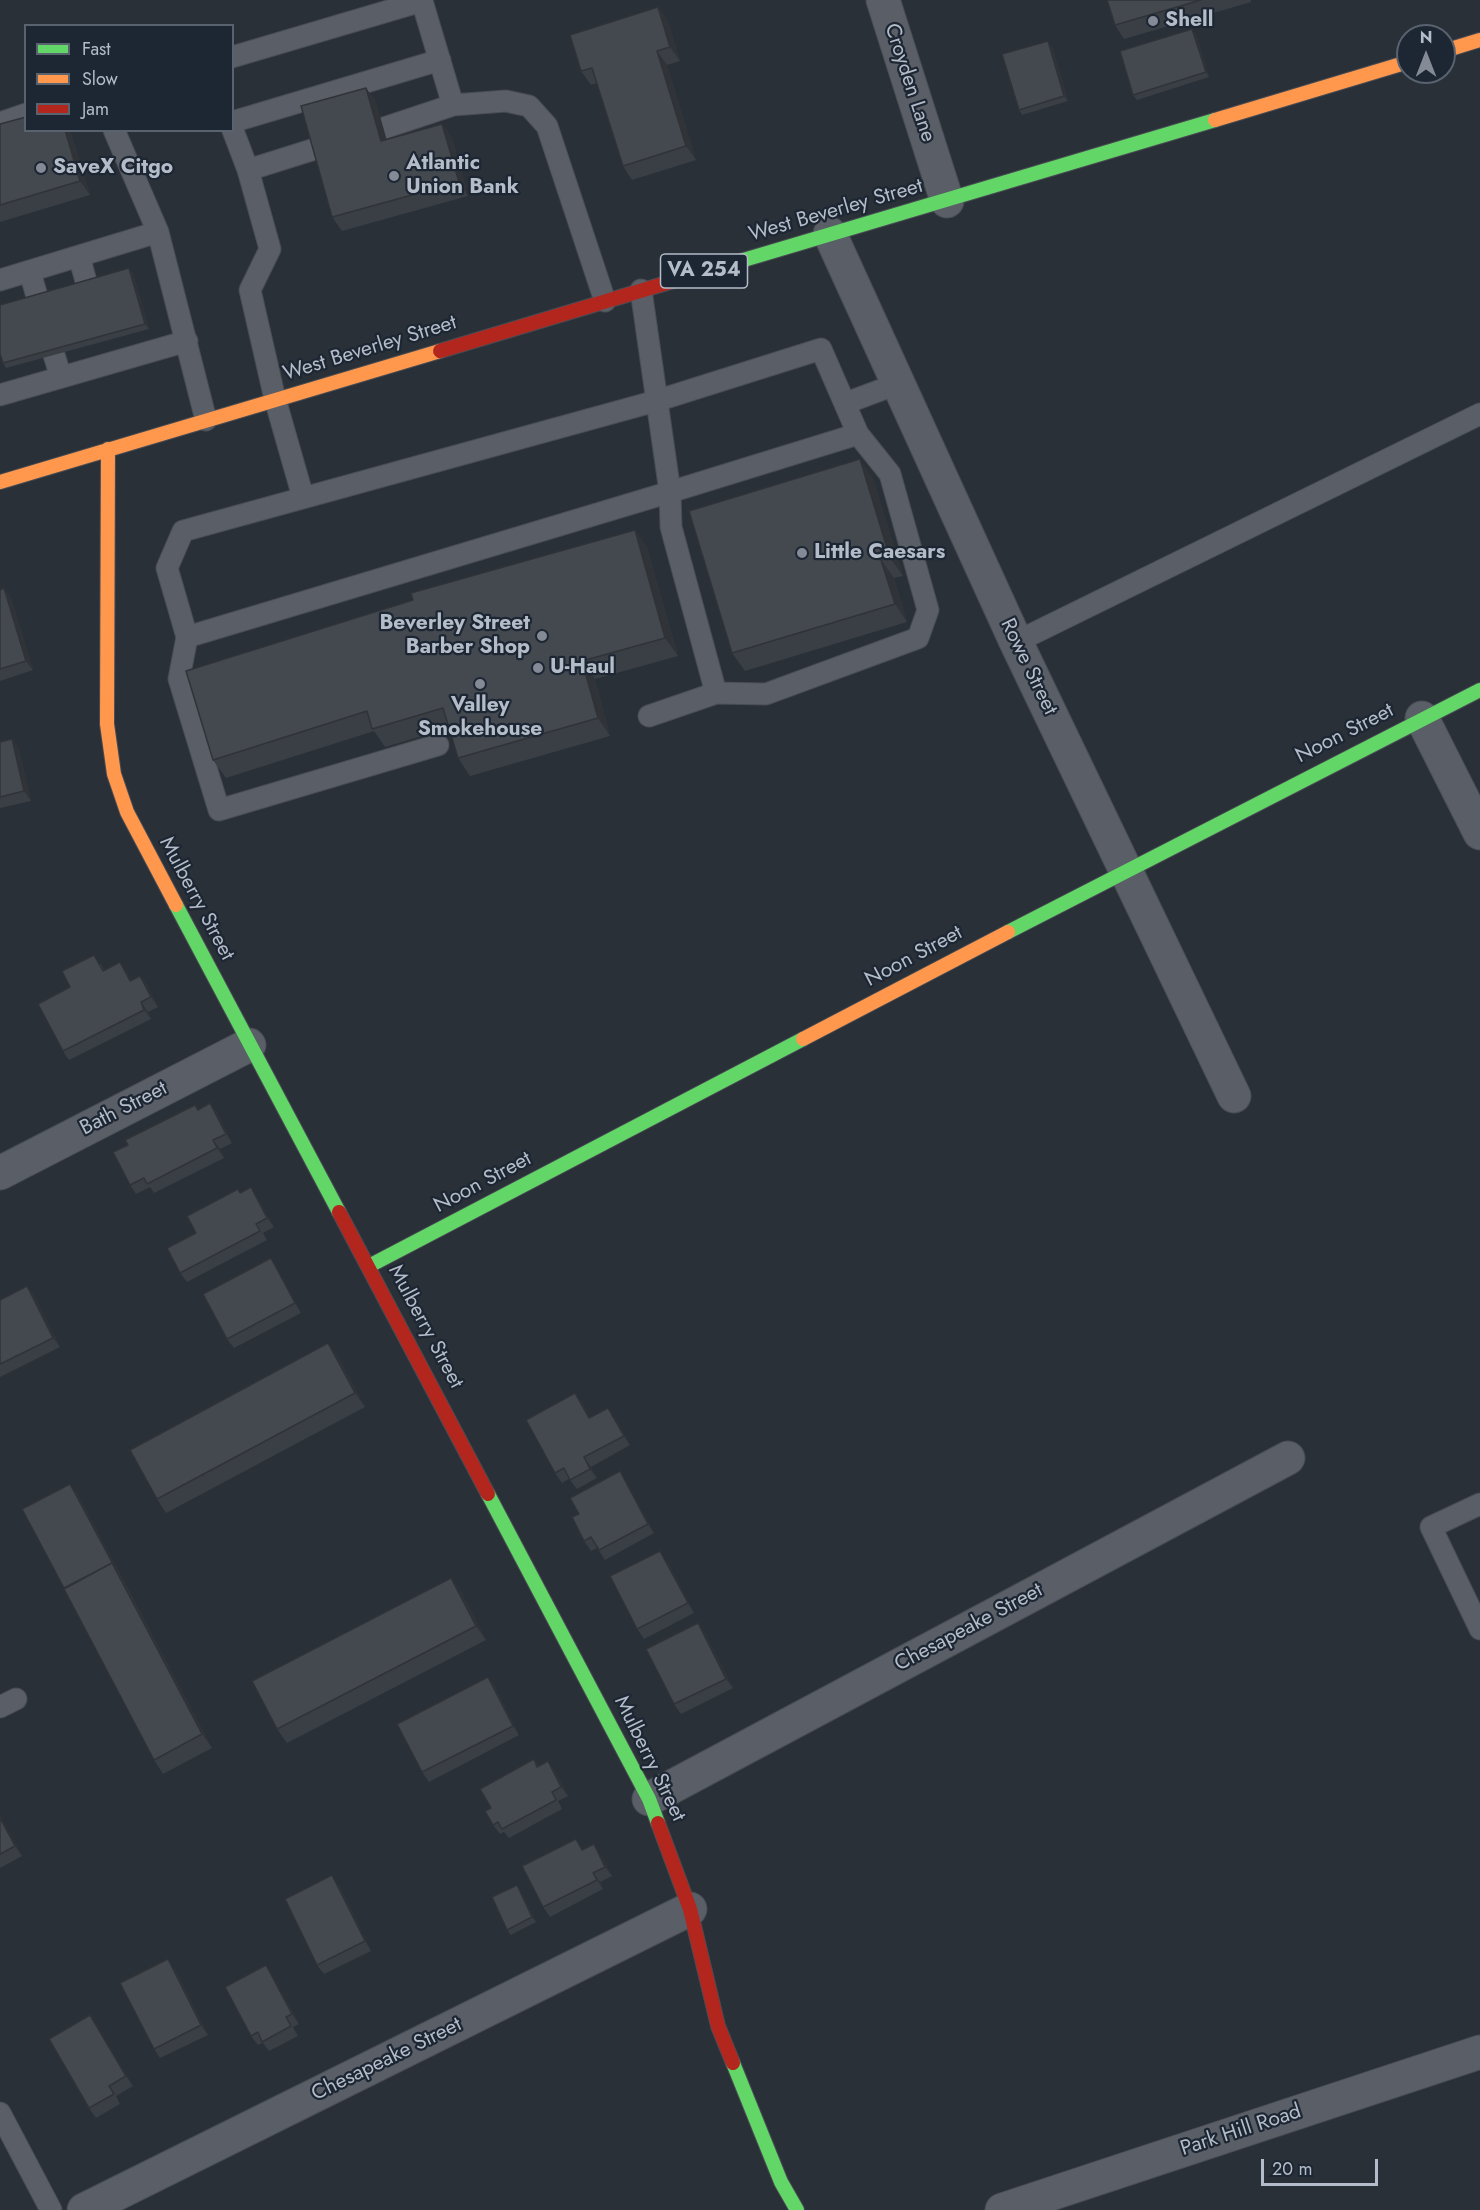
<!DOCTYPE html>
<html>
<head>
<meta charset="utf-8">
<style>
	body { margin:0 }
	#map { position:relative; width:1480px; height:2210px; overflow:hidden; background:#2a3038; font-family:Jost,sans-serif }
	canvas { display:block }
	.legend { position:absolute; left:24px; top:24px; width:210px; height:108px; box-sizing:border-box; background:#1d2633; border:2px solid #59626f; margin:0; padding:8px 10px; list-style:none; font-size:18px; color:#b4bcc9 }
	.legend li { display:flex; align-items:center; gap:12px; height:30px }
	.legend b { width:30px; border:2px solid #59626f }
	.north { position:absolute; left:1396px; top:24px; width:60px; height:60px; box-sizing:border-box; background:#1d2633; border:2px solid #59626f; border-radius:50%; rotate:0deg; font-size:16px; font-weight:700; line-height:24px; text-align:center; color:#b4bcc9 }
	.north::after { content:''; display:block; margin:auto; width:21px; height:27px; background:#848b96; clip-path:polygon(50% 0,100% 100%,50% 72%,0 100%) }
	.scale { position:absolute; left:1261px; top:2159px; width:117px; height:27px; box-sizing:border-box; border:3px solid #b4bcc9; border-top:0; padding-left:8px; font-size:18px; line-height:21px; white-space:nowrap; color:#b4bcc9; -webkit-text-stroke:4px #1d2633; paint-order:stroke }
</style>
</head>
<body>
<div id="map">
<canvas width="1480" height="2210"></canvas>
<ul class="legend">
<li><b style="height:8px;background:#63d668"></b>Fast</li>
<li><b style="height:8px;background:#ff974d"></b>Slow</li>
<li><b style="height:8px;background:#b3261e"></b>Jam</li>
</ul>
<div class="north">N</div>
<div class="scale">20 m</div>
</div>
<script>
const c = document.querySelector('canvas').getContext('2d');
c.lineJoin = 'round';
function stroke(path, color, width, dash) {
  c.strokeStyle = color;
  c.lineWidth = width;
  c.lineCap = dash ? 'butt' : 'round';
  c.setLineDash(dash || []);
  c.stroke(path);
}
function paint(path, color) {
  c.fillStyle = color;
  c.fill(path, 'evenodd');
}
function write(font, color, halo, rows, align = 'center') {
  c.font = font + ' Jost,sans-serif';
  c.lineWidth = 4.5;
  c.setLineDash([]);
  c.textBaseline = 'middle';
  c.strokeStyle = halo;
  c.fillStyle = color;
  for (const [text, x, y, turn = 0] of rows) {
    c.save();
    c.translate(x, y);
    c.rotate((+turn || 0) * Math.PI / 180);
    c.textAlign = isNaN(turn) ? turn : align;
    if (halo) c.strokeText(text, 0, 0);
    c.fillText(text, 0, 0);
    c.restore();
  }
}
const lane = new Path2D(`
	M232,57L422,1L453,105
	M232,122L440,60
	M0,123L26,114
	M232,128L248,170L270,249L250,290L275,399L303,497
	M384,128L453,105L506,101L529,106L547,126L605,301
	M248,170L318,148
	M158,232L206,420
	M79,256L87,285
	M30,272L38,300
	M0,280L158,232L114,130
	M641,290L670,492L858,434L821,349L656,401L183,531L167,568L187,637L670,492L671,527L716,693
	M54,355L61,377
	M0,395L187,341
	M846,403L897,384
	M187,637L179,679L219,810L438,745
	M1016,642L1480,414
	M649,716L716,693L766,694L918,638L928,610L890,474L858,434
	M1480,1504L1431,1527L1480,1629
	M0,1707L16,1699
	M0,2113L51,2210`);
const street = new Path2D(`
	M883,0L947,201
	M830,234L1016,642L1234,1096
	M1422,718L1480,833
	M0,1173L249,1045
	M649,1799L1288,1458
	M84,2210L690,1909
	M1002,2210L1480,2052`);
const fast = new Path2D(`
	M720,267L1215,120
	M176,905L339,1212
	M1008,932L1480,690
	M369,1266L803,1039
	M488,1494L649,1799L658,1823
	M733,2063L781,2182L797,2210`);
const slow = new Path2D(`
	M1444,51L1480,40
	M1215,120L1408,62
	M108,449L107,724L114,774L127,812L176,905
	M0,482L440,351
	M803,1039L1008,932`);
const jam = new Path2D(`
	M440,351L720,267
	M339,1212L488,1494
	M658,1823L690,1909L718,2026L733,2063`);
stroke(lane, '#484c53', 23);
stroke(street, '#484c53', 35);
stroke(fast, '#484c53', 16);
stroke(slow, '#484c53', 16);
stroke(jam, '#484c53', 16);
stroke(lane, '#5a5e66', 21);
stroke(street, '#5a5e66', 33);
stroke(fast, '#63d668', 14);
stroke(slow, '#ff974d', 14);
stroke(jam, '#b3261e', 14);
paint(new Path2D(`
	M1107,0H1251V2L1124,39L1115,25Z
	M658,7L668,21L680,61L667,65L696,160L632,180L623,166L597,83L591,85L581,71Z
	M1196,34L1209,77L1137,100L1133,95Z
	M1052,46L1068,101L1022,115L1019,110Z
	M366,88L376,102L386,140L442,124L452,138L468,196L342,231L332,217Z
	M0,124L70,130L90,195L0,222Z
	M129,268L133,273L149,329L6,368L3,363Z
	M873,478L903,576L894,578L907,622L745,671L732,653Z
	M635,530L647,548L678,656L595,679L610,736L470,776L458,758L449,728L385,747L374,731L226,778L213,760Z
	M4,588L11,598L33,670L0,681V590Z
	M12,739L19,749L31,801L0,808V742Z
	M101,964L104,970L127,972L131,980L140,976L147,985L158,1007L148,1012L151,1019L69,1060L63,1051L70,987Z
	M210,1103L217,1113L232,1143L220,1149L224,1158L154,1193L150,1187L136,1194L130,1185L199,1109Z
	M238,1189L240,1192L257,1197L274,1227L263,1233L267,1240L187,1282L180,1273L196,1233Z
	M277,1268L301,1313L234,1348L227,1339Z
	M27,1286L34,1296L60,1347L0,1377V1300Z
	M328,1343L338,1357L365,1407L166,1513L157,1499Z
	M582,1402L590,1418H615L630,1445L591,1467L597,1478L577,1489L569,1479L562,1483L555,1473Z
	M620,1471L626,1481L654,1533L605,1560L597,1548L591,1551L584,1541L579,1514Z
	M77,1493L212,1748L163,1774L154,1760Z
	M667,1561L694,1613L644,1639L637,1629Z
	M451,1578L461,1592L486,1640L287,1743L277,1729Z
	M698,1623L704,1632L733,1688L681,1714L674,1704Z
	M488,1677L495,1687L519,1735L429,1782L422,1772Z
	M534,1759L538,1766L548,1761L554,1770L568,1796L558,1801L562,1809L509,1838L504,1832L500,1834L493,1825L491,1808Z
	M0,1816L22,1856L0,1868Z
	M583,1849L600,1854L612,1876L600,1882L603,1889L550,1917L543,1907Z
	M339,1885L371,1951L324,1974L317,1965Z
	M520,1890L536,1922L511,1935L507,1930Z
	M266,1965L272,1975L299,2024L293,2027L298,2036L269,2051L263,2043L258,2045L251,2036Z
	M175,1969L208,2035L160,2058L154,2049Z
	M90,2015L96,2025L133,2086L116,2096L120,2104L96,2118L89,2108Z`), '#3a3f45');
paint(new Path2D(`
	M658,7L668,21L680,61L670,47Z
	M1192,29L1196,34L1209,77L1206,72Z
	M1048,41L1052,46L1068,101L1064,96Z
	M657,51L667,65L696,160L686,146Z
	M366,88L376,102L391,155L381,141Z
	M442,124L452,138L468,196L459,182Z
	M65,130H70L90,195L80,181Z
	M129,268L133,273L149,329L145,324Z
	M860,459L873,478L903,576L890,558Z
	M635,530L647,548L678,656L665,638Z
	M881,560L894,578L907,622L895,604Z
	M4,588L11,598L33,670L26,661Z
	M582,661L595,679L610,736L598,718Z
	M12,739L19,749L31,801L24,791Z
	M120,962L127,972L136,991L130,981Z
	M140,976L147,985L158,1007L151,997Z
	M141,1002L148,1012L151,1019L144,1010Z
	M210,1103L217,1113L232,1143L226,1134Z
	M213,1140L220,1149L224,1158L217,1148Z
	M251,1187L257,1197L274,1227L267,1218Z
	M271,1258L277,1268L301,1313L295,1303Z
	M27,1286L34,1296L60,1347L53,1338Z
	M328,1343L338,1357L365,1407L355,1393Z
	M575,1393L582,1402L596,1428L589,1418Z
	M608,1408L615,1418L630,1445L624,1436Z
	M584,1457L591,1467L597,1478L590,1469Z
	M620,1471L626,1481L654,1533L648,1524Z
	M70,1484L77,1493L121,1576L114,1566Z
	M660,1551L667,1561L694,1613L688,1603Z
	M112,1563L121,1577L212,1748L202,1734Z
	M451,1578L461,1592L486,1640L476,1626Z
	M698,1623L704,1632L733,1688L726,1679Z
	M488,1677L495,1687L519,1735L513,1726Z
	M548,1761L554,1770L568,1796L561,1787Z
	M0,1816L22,1856L15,1846L0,1818Z
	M594,1844L600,1854L612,1876L605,1867Z
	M593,1873L600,1882L603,1889L597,1880Z
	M332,1875L339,1885L371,1951L365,1941Z
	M517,1885L520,1890L536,1922L532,1917Z
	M168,1959L175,1969L208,2035L201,2025Z
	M266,1965L272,1975L299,2024L292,2014Z
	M90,2015L96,2025L133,2086L126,2076Z`), '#303338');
const building = new Path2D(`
	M1107,0H1201L1115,25Z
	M658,7L670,47L657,51L686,146L623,166L592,68L581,71L570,35Z
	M1192,29L1206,72L1133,95L1120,51Z
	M1048,41L1064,96L1019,110L1002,54Z
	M366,88L381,141L442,124L459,182L332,217L301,106Z
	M26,117V130H65L80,181L0,205V124Z
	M129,268L145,324L3,363L0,354V305Z
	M860,459L890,558L881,560L895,604L732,653L689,511Z
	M635,530L665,638L582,661L598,718L458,758L443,708L372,729L367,711L213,760L186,671L413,600L411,593Z
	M4,588L26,661L0,669V590Z
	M12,739L24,791L0,797V742Z
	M94,955L103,971L120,962L130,981L140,976L151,997L141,1002L144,1010L63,1051L38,1004L70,987L62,971Z
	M210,1103L226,1134L213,1140L217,1148L147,1184L144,1178L130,1185L113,1152L128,1145L125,1140L195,1105L198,1110Z
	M251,1187L267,1218L256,1224L260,1231L180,1273L167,1248L196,1233L187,1216L238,1189L240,1193Z
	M271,1258L295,1303L227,1339L203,1294Z
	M27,1286L53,1338L0,1364V1300Z
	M328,1343L355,1393L157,1499L130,1450Z
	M575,1393L589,1418L608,1408L624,1436L584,1457L590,1469L570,1480L564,1468L555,1473L526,1420Z
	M620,1471L648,1524L599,1550L591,1537L584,1541L572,1517L579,1514L570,1498Z
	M70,1484L114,1566L112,1563L64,1588L22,1509Z
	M660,1551L688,1603L637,1629L610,1576Z
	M112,1563L202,1734L154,1760L64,1589Z
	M451,1578L476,1626L277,1729L252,1681Z
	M698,1623L726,1679L674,1704L646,1649Z
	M488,1677L513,1726L422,1772L397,1724Z
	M534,1759L537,1767L548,1761L561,1787L552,1792L556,1800L502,1829L498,1822L493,1825L485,1811L491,1808L480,1789Z
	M0,1818L15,1846L0,1854Z
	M576,1839L582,1850L594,1844L605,1867L593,1873L597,1880L543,1907L522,1866Z
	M332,1875L365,1941L317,1965L285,1899Z
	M517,1885L532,1917L507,1930L492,1897Z
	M168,1959L201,2025L154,2049L120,1983Z
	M266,1965L292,2014L286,2017L291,2026L262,2042L258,2032L251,2036L225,1987Z
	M90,2015L126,2076L109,2086L114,2094L89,2108L49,2039Z`);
paint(building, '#444950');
stroke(building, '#303338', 1.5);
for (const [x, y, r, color] of [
	[1153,21,6,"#848b96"],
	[41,168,6,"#848b96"],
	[394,176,6,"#848b96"],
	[802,553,6,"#848b96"],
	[542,636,6,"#848b96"],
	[538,668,6,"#848b96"],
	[480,684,6,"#848b96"]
]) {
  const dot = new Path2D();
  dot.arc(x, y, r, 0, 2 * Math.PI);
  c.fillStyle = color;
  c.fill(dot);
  stroke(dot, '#1d2633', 2);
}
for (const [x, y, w] of [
	[704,271,87]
]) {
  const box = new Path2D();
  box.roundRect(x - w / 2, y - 17, w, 34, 4.5);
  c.fillStyle = '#1d2633';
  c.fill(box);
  stroke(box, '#b4bcc9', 1.5);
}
write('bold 20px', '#b4bcc9', null, [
	["VA 254",704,271]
]);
write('bold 21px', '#b4bcc9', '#1d2633', [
	["Shell",1165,21],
	["Atlantic",406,164],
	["Union Bank",406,188],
	["SaveX Citgo",53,168],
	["Little Caesars",814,553],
	["Beverley Street",530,624,"right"],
	["Barber Shop",530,648,"right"],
	["U-Haul",550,668],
	["Valley",480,706,"center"],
	["Smokehouse",480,730,"center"]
], 'left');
write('21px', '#b4bcc9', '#1d2633', [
	["Croyden Lane",909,83,72],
	["West Beverley Street",836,211,-16],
	["West Beverley Street",370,349,-17],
	["Rowe Street",1028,667,64],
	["Noon Street",1345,734,-27],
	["Mulberry Street",196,899,62],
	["Noon Street",914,957,-28],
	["Bath Street",124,1109,-27],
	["Noon Street",483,1183,-28],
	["Mulberry Street",425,1327,62],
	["Chesapeake Street",969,1628,-28],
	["Mulberry Street",649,1759,64],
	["Chesapeake Street",387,2060,-26],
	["Park Hill Road",1241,2131,-18]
]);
</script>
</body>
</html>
